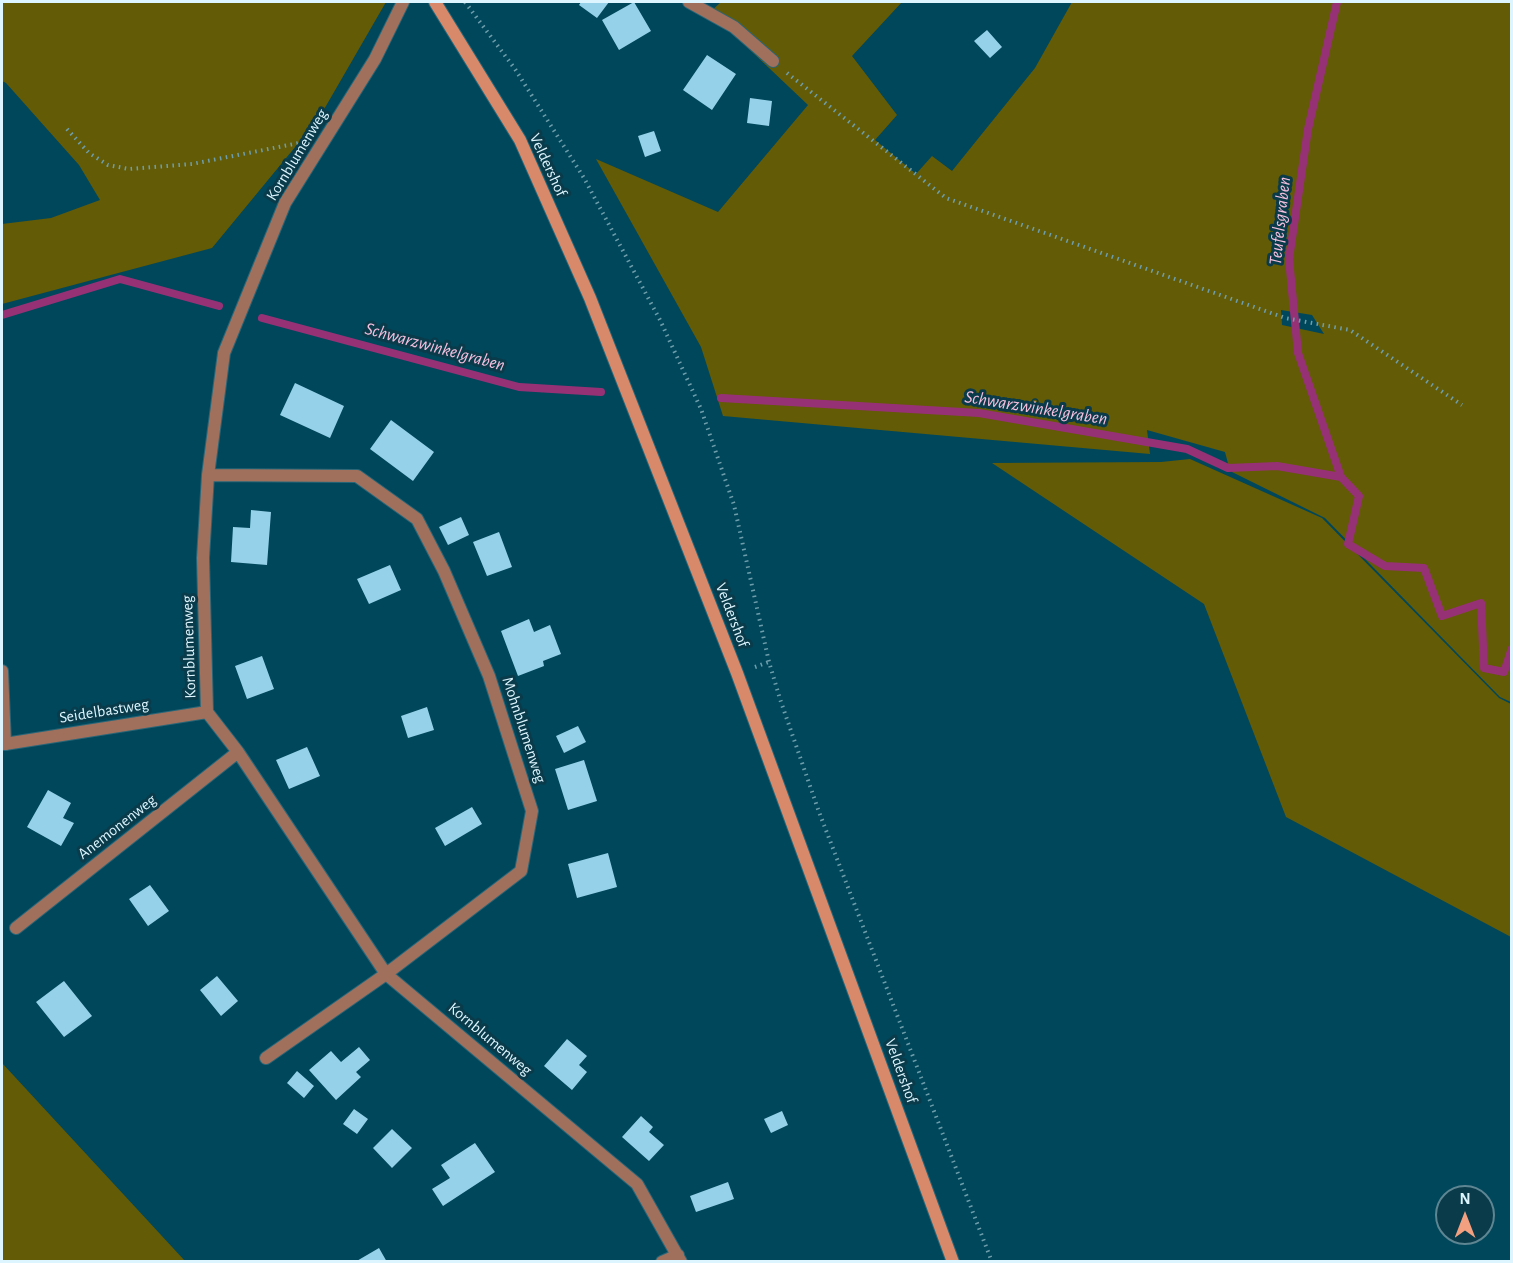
<!DOCTYPE html>
<html>
<head>
<meta charset="utf-8">
<style>
	body { margin:0 }
	#map { position:relative; width:1513px; height:1263px; overflow:hidden; background:#00475b; font-family:"Alegreya Sans",sans-serif }
	canvas { display:block }
	.frame { position:absolute; inset:0; border:3px solid #ddf5fe; pointer-events:none }
	.north { position:absolute; left:1435px; top:1185px; width:60px; height:60px; box-sizing:border-box; background:#0a3b4a; border:2px solid #5e8592; border-radius:50%; rotate:0deg; font-size:16px; font-weight:700; line-height:24px; text-align:center; color:#ddf5fe }
	.north::after { content:''; display:block; margin:auto; width:21px; height:27px; background:#f2a07f; clip-path:polygon(50% 0,100% 100%,50% 72%,0 100%) }
</style>
</head>
<body>
<div id="map">
<canvas width="1513" height="1263"></canvas>
<div class="frame"></div>
<div class="north">N</div>
</div>
<script>
const c = document.querySelector('canvas').getContext('2d');
c.lineJoin = 'round';
function paint(path, color) {
  c.fillStyle = color;
  c.fill(path, 'evenodd');
}
function stroke(path, color, width, dash) {
  c.strokeStyle = color;
  c.lineWidth = width;
  c.lineCap = dash ? 'butt' : 'round';
  c.setLineDash(dash || []);
  c.stroke(path);
}
function write(font, color, halo, rows, align = 'center') {
  c.font = font + ' "Alegreya Sans",sans-serif';
  c.lineWidth = 6;
  c.setLineDash([]);
  c.textBaseline = 'middle';
  c.strokeStyle = halo;
  c.fillStyle = color;
  for (const [text, x, y, turn = 0] of rows) {
    c.save();
    c.translate(x, y);
    c.rotate((+turn || 0) * Math.PI / 180);
    c.textAlign = isNaN(turn) ? turn : align;
    if (halo) c.strokeText(text, 0, 0);
    c.fillText(text, 0, 0);
    c.restore();
  }
}
paint(new Path2D(`
	M2,2H386L319,118L212,248L2,304V224L51,218L100,200L79,165L6,83L2,81Z
	M721,2H902L852,56L897,115L875,140L916,174L932,156L952,171L1035,68L1072,2H1511V702L1500,697L1325,518L1230,471L1225,452L1147,430L1150,454L723,416L701,347L596,159L718,212L808,105L710,12ZM1281,310L1312,315L1324,334L1282,325Z
	M1190,459L1322,518L1499,698L1511,704V937L1286,817L1204,604L992,463L1161,462Z
	M2,1063L185,1261H2Z`), '#635b06');
stroke(new Path2D(`
	M1337,2L1308,129L1289,259L1298,353L1341,477L1359,496L1348,544L1385,566L1424,568L1442,616L1481,603L1484,668L1504,672L1512,648
	M2,315L120,279L219,306
	M262,318L519,387L601,392
	M721,398L979,413L1187,449L1228,468L1277,466L1341,477`), '#973176', 8);
paint(new Path2D(`
	M581,2H609L597,18L579,5Z
	M634,2L651,31L619,50L602,20Z
	M987,30L1002,47L990,58L974,41Z
	M707,55L736,74L712,110L683,90Z
	M750,98L772,101L769,126L747,123Z
	M654,131L661,151L645,157L638,136Z
	M295,383L344,406L330,438L280,415Z
	M391,420L434,452L413,481L370,449Z
	M251,510L271,512L267,565L231,562L233,527L250,528Z
	M461,517L469,535L448,545L439,527Z
	M499,532L512,567L487,576L473,542Z
	M390,565L401,590L369,604L357,579Z
	M529,619L534,632L550,625L561,654L543,661L544,666L518,676L501,631Z
	M262,656L274,689L247,699L235,666Z
	M427,707L434,730L408,738L401,716Z
	M578,726L586,742L564,753L556,736Z
	M307,747L320,776L289,789L276,760Z
	M584,760L597,801L568,810L555,769Z
	M48,790L71,803L63,818L74,823L61,846L27,827Z
	M472,807L482,824L445,846L435,828Z
	M608,853L617,887L577,898L568,864Z
	M150,885L169,911L148,926L129,899Z
	M217,976L238,1001L221,1016L200,990Z
	M64,981L92,1016L64,1037L36,1002Z
	M567,1039L587,1056L579,1065L587,1072L572,1090L544,1066Z
	M359,1047L370,1060L356,1072L361,1077L336,1100L309,1070L331,1051L341,1062Z
	M297,1071L314,1086L304,1098L287,1083Z
	M354,1109L368,1119L357,1134L343,1124Z
	M782,1111L788,1125L771,1133L764,1119Z
	M641,1116L653,1127L649,1132L664,1145L649,1161L622,1137Z
	M392,1129L412,1148L392,1168L373,1148Z
	M475,1143L495,1172L443,1206L432,1189L450,1178L441,1165Z
	M728,1182L734,1199L696,1212L690,1196Z
	M379,1248L387,1262H355Z`), '#95d2e9');
const lane = new Path2D(`
	M689,2L734,27L773,61
	M2,671L5,744`);
const street = new Path2D(`
	M403,2L375,59L285,203L224,353L208,475L203,558L207,712L238,752L386,974L637,1184L681,1262
	M208,475L357,476L417,519L444,571L489,676L532,811L521,871L386,974L266,1058
	M5,744L207,712
	M16,928L238,752
	M662,1262L678,1255`);
const secondary = new Path2D(`
	M435,2L520,140L590,298L737,673L953,1262`);
stroke(lane, '#286678', 14);
stroke(street, '#286678', 14);
stroke(secondary, '#286678', 14);
stroke(new Path2D(`
	M465,2L515,69L584,178L660,320L701,409L734,505L769,662L780,699L819,812L992,1262
	M787,73L946,198L1285,318L1350,330L1462,405
	M67,129L89,153L108,165L129,169L192,164L299,143
	M755,667L769,662`), '#6e9eac', 4, [1.5, 4.5]);
stroke(lane, '#a1705c', 12);
stroke(street, '#a1705c', 12);
stroke(secondary, '#d78969', 12);
write('16px', '#ddf5fe', '#0a3b4a', [
	["Kornblumenweg",297,155,-59],
	["Veldershof",548,165,65],
	["Veldershof",732,615,69],
	["Kornblumenweg",189,647,-92],
	["Seidelbastweg",104,711,-9],
	["Mohnblumenweg",524,730,72],
	["Anemonenweg",117,827,-38],
	["Kornblumenweg",490,1039,40],
	["Veldershof",901,1071,70]
]);
write('italic 18px', '#f6c0df', '#0a3b4a', [
	["Teufelsgraben",1280,221,-84],
	["Schwarzwinkelgraben",435,347,15],
	["Schwarzwinkelgraben",1036,408,9]
]);
</script>
</body>
</html>
